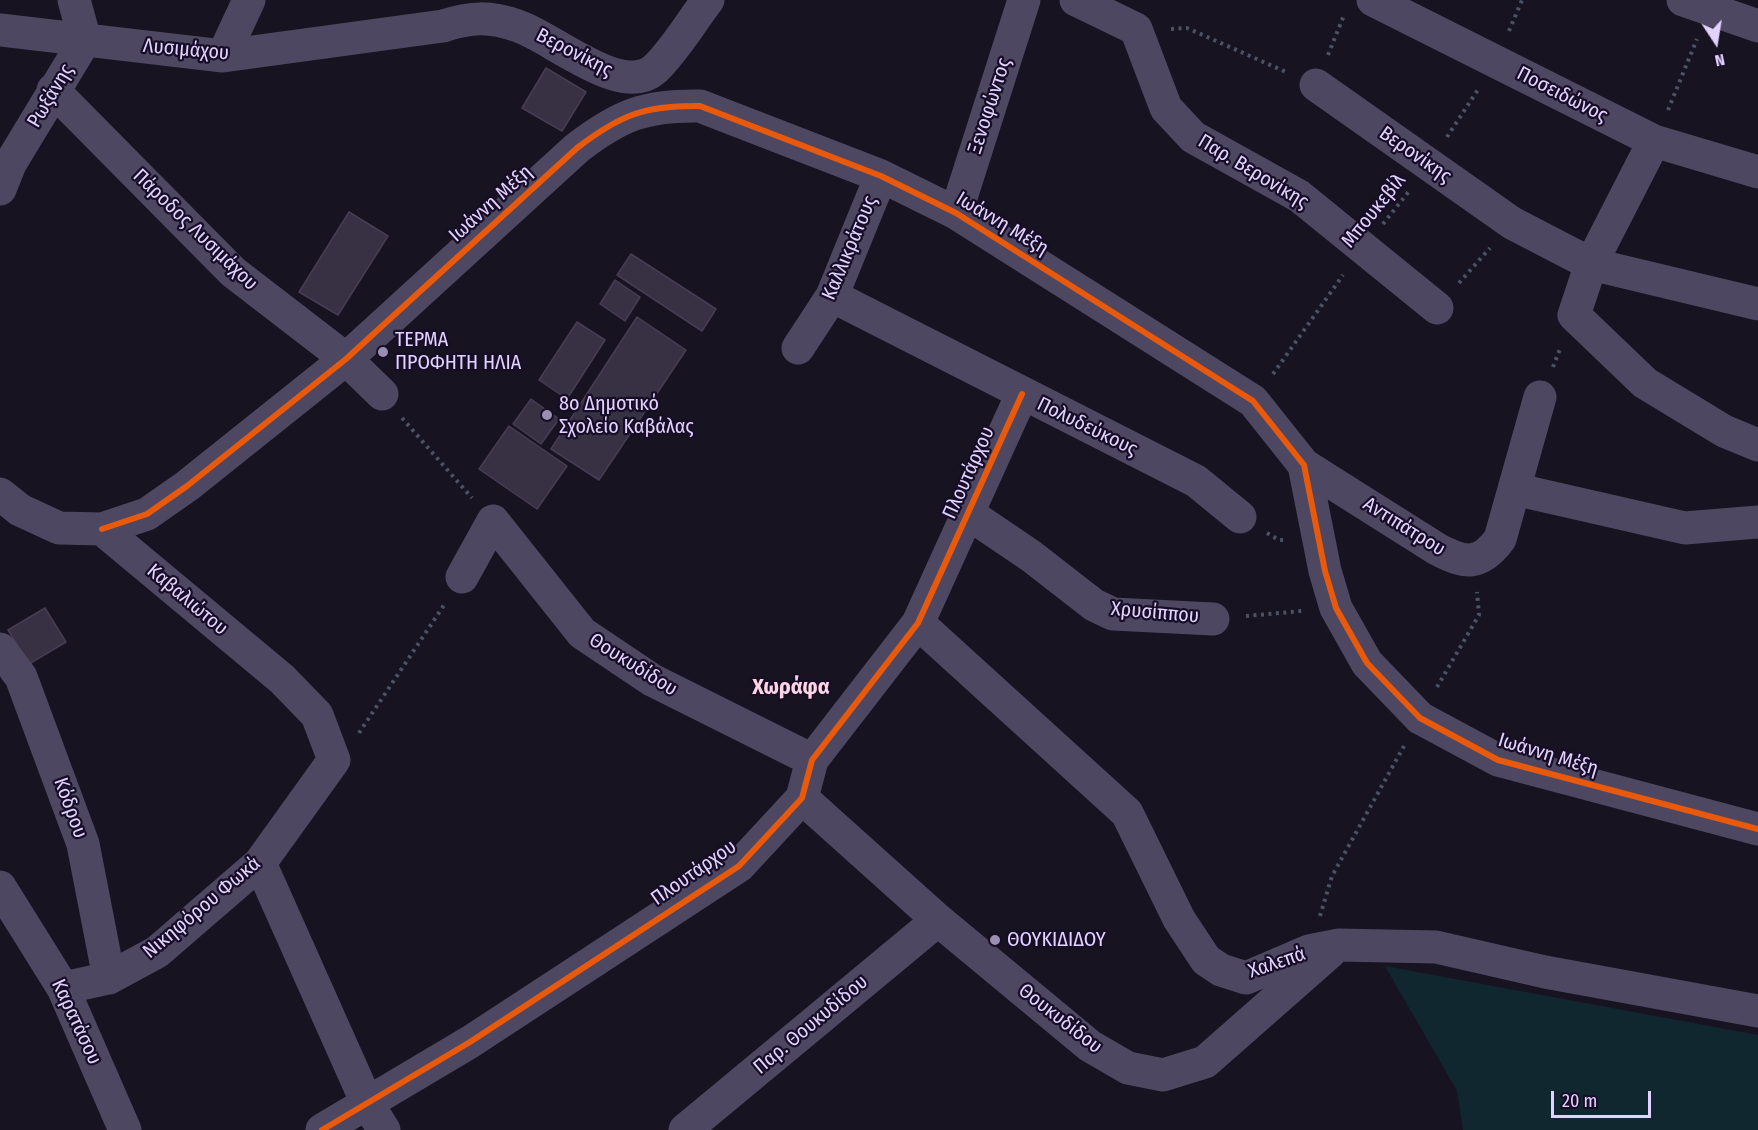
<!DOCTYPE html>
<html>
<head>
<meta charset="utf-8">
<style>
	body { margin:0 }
	#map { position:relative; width:1758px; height:1130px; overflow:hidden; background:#181320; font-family:"Fira Sans Condensed",sans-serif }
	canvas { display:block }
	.north { position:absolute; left:1686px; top:12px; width:60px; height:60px; -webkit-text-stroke:4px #170d26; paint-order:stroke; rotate:168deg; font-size:16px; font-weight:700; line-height:24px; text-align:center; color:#e2d2ff }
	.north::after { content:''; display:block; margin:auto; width:21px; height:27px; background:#e2d2ff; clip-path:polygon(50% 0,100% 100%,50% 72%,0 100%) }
	.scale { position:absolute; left:1551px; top:1091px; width:100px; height:27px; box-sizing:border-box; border:3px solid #e2d2ff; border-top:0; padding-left:8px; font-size:18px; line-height:21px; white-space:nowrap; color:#e2d2ff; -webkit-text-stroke:4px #170d26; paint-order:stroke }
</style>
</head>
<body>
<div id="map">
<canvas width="1758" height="1130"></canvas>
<div class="north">N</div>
<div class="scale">20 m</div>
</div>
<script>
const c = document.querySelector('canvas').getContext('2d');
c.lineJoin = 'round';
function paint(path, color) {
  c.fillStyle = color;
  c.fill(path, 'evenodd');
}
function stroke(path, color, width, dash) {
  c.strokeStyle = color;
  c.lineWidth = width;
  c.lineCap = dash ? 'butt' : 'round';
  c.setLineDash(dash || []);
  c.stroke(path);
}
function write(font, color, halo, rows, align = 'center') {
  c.font = font + ' "Fira Sans Condensed",sans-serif';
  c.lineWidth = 4.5;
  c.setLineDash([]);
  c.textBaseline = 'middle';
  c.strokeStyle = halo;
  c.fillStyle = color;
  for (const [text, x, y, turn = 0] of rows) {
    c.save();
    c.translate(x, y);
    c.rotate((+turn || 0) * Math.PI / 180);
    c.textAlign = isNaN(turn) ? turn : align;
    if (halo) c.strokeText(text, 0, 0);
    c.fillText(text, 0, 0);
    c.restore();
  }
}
paint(new Path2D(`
	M1385,966L1758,1035V1130H1463L1457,1091Z`), '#11272f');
const building = new Path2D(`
	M546,68L586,92L562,131L522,108Z
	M349,212L388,236L338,315L299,292Z
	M631,254L716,309L702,331L617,275Z
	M615,280L640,297L625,321L600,304Z
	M637,317L686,350L599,480L551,449Z
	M577,322L605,340L567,399L539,380Z
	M531,399L559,419L541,444L513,424Z
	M509,426L567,466L537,509L479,469Z
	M45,608L66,642L29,664L8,630Z`);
paint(building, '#383143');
stroke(building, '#463d55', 1.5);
stroke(new Path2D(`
	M1171,29L1187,28L1286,72
	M1509,31L1522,0
	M1328,55L1344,15
	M1668,110L1697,39
	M1447,137L1479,88
	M1383,224L1410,190
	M1459,283L1490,248
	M1553,367L1560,349
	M1273,374L1343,275
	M402,418L472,498
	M1267,533L1279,540H1284
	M1246,616L1302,611
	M1437,687L1479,615L1477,592
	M359,733L444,605
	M1320,916L1332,876L1404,746`), '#4a5265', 4, [3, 4.5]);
stroke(new Path2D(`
	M1076,0L1136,29L1166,108L1193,137L1299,196L1437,308
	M1373,0L1654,141L1758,172
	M1683,0L1758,26
	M0,30L223,56L443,26C471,17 489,16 518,26C552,37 622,99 655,69C675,50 691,22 708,0
	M223,56L249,0
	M1316,85L1512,223L1591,264L1758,304
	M53,90L233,272L346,359L382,394
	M1654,141L1591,264L1574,315L1645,383L1724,431L1758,445
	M0,189L10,164L85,40L74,0
	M956,213L1024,0
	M832,296L1196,481L1240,517
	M798,348L832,296L881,176
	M1304,465L1437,549C1465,564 1480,566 1500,539L1540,397
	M1514,489L1685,528L1758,522
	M0,494L20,510L59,528L102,529L282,679L317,715L334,760L260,863L157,952L109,978L63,988
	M969,514L1031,556L1094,605L1113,614L1213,619
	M102,529L147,514L187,486L346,359L577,148C620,115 645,105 700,106L881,176L956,213L1253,401L1304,465L1325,571L1336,608L1367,663L1420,718L1498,760L1758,829
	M462,577L493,521L582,633L652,680L812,760
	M918,623L1127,813L1179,919L1206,960L1221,970L1246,978L1309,951L1339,945L1436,947L1545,972L1758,1011
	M0,649L21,677L83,844L109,978
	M802,798L938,920L1090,1046L1128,1068L1163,1075L1205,1062L1330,952
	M260,863L367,1103L384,1130
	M0,887L63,988L125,1130
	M322,1130L470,1042L739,866L802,798L812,760L918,623L1022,394
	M685,1130L938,920`), '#4e4762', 33);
stroke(new Path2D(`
	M102,529L147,514L187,486L346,359L577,148C620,115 645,105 700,106L881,176L956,213L1253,401L1304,465L1325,571L1336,608L1367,663L1420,718L1498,760L1758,829
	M322,1130L470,1042L739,866L802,798L812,760L918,623L1022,394`), '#e8590c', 6);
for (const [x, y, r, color] of [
	[383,352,6,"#9b8fb1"],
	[547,415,6,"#9b8fb1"],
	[995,940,6,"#9b8fb1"]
]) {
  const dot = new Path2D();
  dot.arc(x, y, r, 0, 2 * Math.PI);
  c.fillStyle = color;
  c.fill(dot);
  stroke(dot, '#170d26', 2);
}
write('20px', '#e2d2ff', '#170d26', [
	["Λυσιμάχου",186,50,5],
	["Βερονίκης",574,53,27],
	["Ποσειδώνος",1562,95,27],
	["Ρωξάνης",51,96,-59],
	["Ξενοφώντος",990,106,-72],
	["Βερονίκης",1415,155,35],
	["Παρ. Βερονίκης",1253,172,31],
	["Ιωάννη Μέξη",491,204,-42],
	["Μπουκεβίλ",1374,211,-51],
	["Ιωάννη Μέξη",1002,224,31],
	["Πάροδος Λυσιμάχου",195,230,44],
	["Καλλικράτους",850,248,-67],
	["Πολυδεύκους",1087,427,26],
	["Πλουτάρχου",969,473,-66],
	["Αντιπάτρου",1404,527,32],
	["Καβαλιώτου",187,600,40],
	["Χρυσίππου",1155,613,5],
	["Θουκυδίδου",633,665,32],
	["Ιωάννη Μέξη",1548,755,17],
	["Κόδρου",70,808,70],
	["Πλουτάρχου",694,873,-35],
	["Νικηφόρου Φωκά",202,908,-40],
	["Χαλεπά",1277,963,-19],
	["Θουκυδίδου",1060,1019,38],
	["Καρατάσου",76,1022,65],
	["Παρ. Θουκυδίδου",811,1025,-40]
]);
write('20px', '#e2d2ff', '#170d26', [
	["ΤΕΡΜΑ",395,340],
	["ΠΡΟΦΗΤΗ ΗΛΙΑ",395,363],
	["8ο Δημοτικό",559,404],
	["Σχολείο Καβάλας",559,427],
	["ΘΟΥΚΙΔΙΔΟΥ",1007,940]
], 'left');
write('bold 22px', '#ffd4e5', '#170d26', [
	["Χωράφα",791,688]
]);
</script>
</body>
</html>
